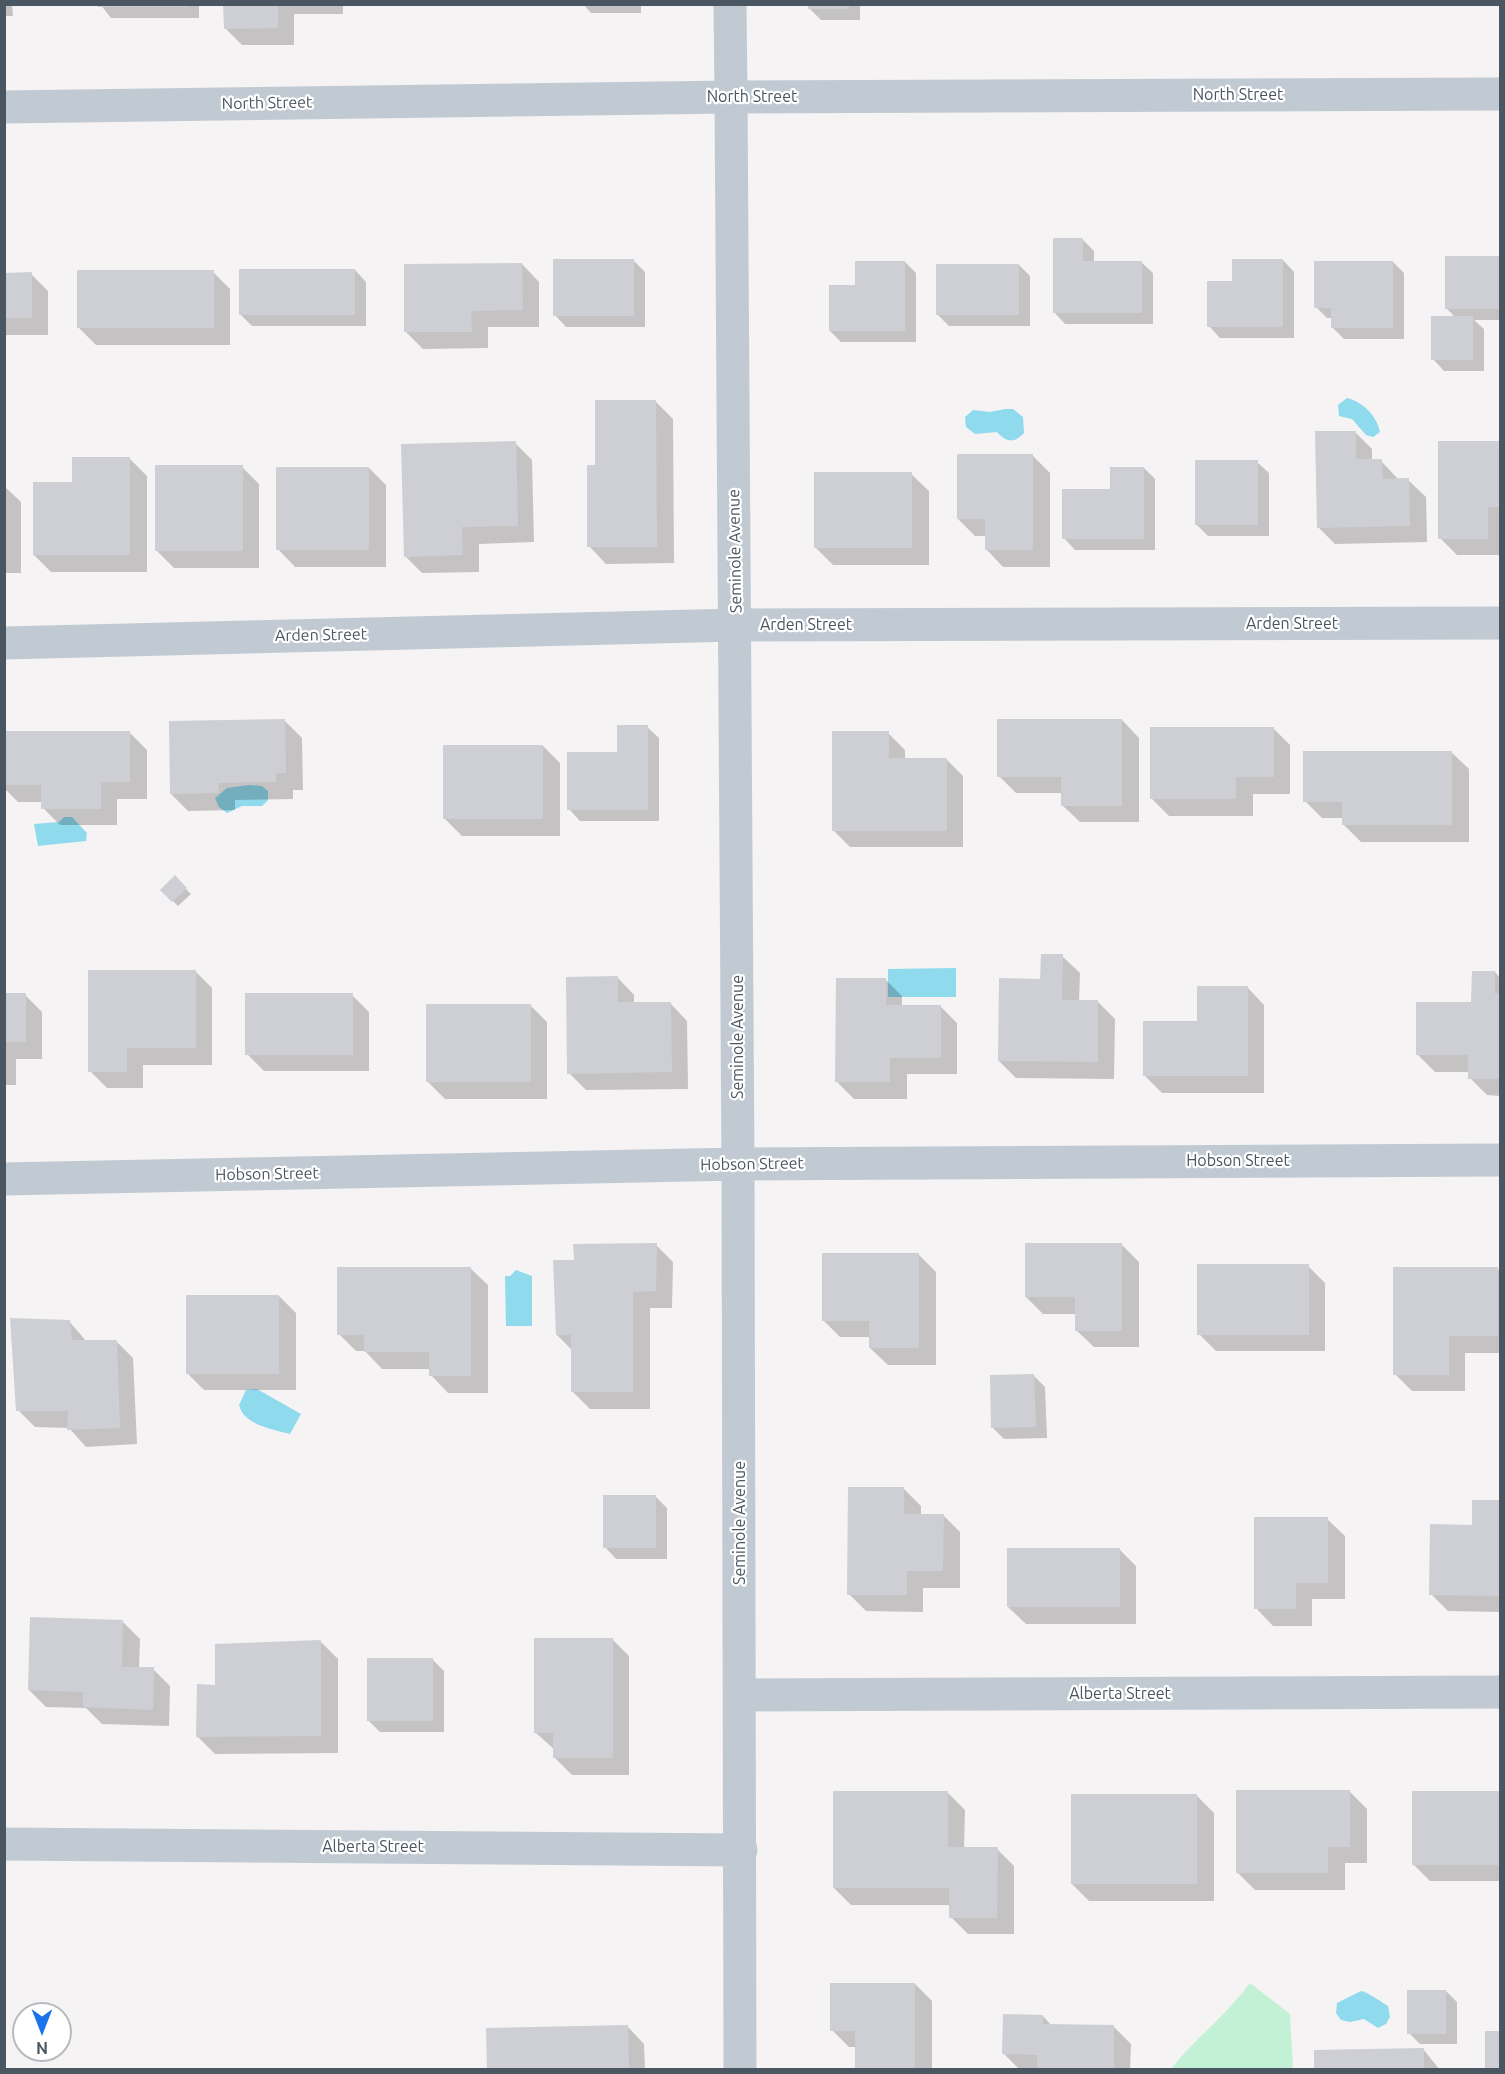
<!DOCTYPE html>
<html>
<head>
<meta charset="utf-8">
<style>
	body { margin:0 }
	#map { position:relative; width:1505px; height:2074px; overflow:hidden; background:#f5f3f3; font-family:Ubuntu,sans-serif }
	canvas { display:block }
	.frame { position:absolute; inset:0; border:6px solid #4a5661; pointer-events:none }
	.north { position:absolute; left:12px; top:2002px; width:60px; height:60px; box-sizing:border-box; background:#fff; border:2px solid #b7bbc0; border-radius:50%; rotate:180deg; font-size:16px; font-weight:700; line-height:24px; text-align:center; color:#4a5661 }
	.north::after { content:''; display:block; margin:auto; width:21px; height:27px; background:#1a73e8; clip-path:polygon(50% 0,100% 100%,50% 72%,0 100%) }
</style>
</head>
<body>
<div id="map">
<canvas width="1505" height="2074"></canvas>
<div class="frame"></div>
<div class="north">N</div>
</div>
<script>
const c = document.querySelector('canvas').getContext('2d');
c.lineJoin = 'round';
function paint(path, color) {
  c.fillStyle = color;
  c.fill(path, 'evenodd');
}
function stroke(path, color, width, dash) {
  c.strokeStyle = color;
  c.lineWidth = width;
  c.lineCap = dash ? 'butt' : 'round';
  c.setLineDash(dash || []);
  c.stroke(path);
}
function write(font, color, halo, rows, align = 'center') {
  c.font = font + ' Ubuntu,sans-serif';
  c.lineWidth = 4.5;
  c.setLineDash([]);
  c.textBaseline = 'middle';
  c.strokeStyle = halo;
  c.fillStyle = color;
  for (const [text, x, y, turn = 0] of rows) {
    c.save();
    c.translate(x, y);
    c.rotate((+turn || 0) * Math.PI / 180);
    c.textAlign = isNaN(turn) ? turn : align;
    if (halo) c.strokeText(text, 0, 0);
    c.fillText(text, 0, 0);
    c.restore();
  }
}
paint(new Path2D(`
	M1250,1983L1290,2014L1293,2069H1171C1195,2038 1227,2015 1250,1983Z`), '#c3f1d5');
paint(new Path2D(`
	M1347,398C1363,402 1377,416 1380,432L1373,437L1366,435L1352,419L1339,416L1338,405Z
	M1005,409H1013L1023,417L1024,433C1014,444 1006,442 997,432L975,434L966,427L965,417L973,410L990,412Z
	M249,785L262,786L268,791V800L262,806H242L227,813L219,807L215,798L227,788Z
	M64,817H72L87,833L86,841L38,846L34,824L59,822Z
	M956,968V997H888V969Z
	M516,1270L532,1276V1326H506L505,1276H510Z
	M257,1389L301,1414L290,1434C272,1429 244,1425 239,1405L246,1390Z
	M1361,1991C1368,1992 1381,2002 1388,2006L1390,2017L1386,2024L1378,2028L1364,2019L1350,2022L1341,2020L1336,2013L1337,2003Z`), '#90daee');
paint(new Path2D(`
	M4,4H12L13,16H4Z
	M100,4H199V18H111Z
	M225,4H343V14H294V45H242L225,28Z
	M583,4H641V13H591Z
	M809,4H860V20H821L809,8Z
	M942,4H1040V6H943Z
	M1083,240L1094,251V262H1141L1153,273V324H1065L1054,312Z
	M1446,258H1500V320H1474L1484,329V371H1444L1433,359L1455,317L1446,308Z
	M633,260L645,272V327H566L555,315Z
	M1283,260L1294,272V338H1220L1209,326L1233,283Z
	M905,262L916,273V342H841L830,331L856,287Z
	M1393,262L1404,273V339H1344L1333,328V318H1327L1316,307Z
	M522,264L539,282V327H488V348L423,349L406,332Z
	M1019,265L1030,276V326H949L937,314Z
	M355,270L366,282V326H252L240,314Z
	M213,272L230,289V345H96L79,328Z
	M4,274H31L48,291V335H4Z
	M656,402L673,419L674,563L606,564L589,546L597,467Z
	M1355,432L1372,449V461H1381L1399,480H1408L1426,497L1427,542L1335,544L1318,527Z
	M1440,442H1500V555H1457L1440,538Z
	M515,443L532,460L534,542L479,544V572L422,573L405,556Z
	M1033,456L1050,473V567H1003L986,549V536H975L958,519Z
	M130,459L147,476V572H51L34,555L73,483Z
	M1257,462L1269,473V536H1208L1196,524Z
	M242,467L259,484V568H174L157,551Z
	M369,468L386,485V567H295L278,549Z
	M1144,468L1155,479V550H1075L1064,538L1112,490Z
	M911,474L929,491V565H833L816,548Z
	M4,486L21,502V573H4Z
	M1122,720L1139,738V822H1080L1062,805V793H1016L999,776Z
	M285,721L302,738L303,790H293V799L235,800V810L188,811L171,794Z
	M647,727L659,738V821H580L569,809Z
	M1273,728L1290,745V794H1253V816H1169L1152,799Z
	M4,733H130L147,750V799H117V825H60L43,808V802H18L4,788Z
	M888,733L905,750V759H946L963,776V847H850L833,830Z
	M543,746L560,763V836H462L445,819Z
	M1451,752L1469,769V842H1361L1344,825V818H1322L1305,801Z
	M180,883L191,894L178,906L162,890Z
	M1062,956L1080,973L1079,1002H1098L1115,1019L1114,1079L1016,1078L999,1061L1042,980Z
	M195,971L212,988V1065H143V1088H107L90,1071Z
	M1495,972L1500,978V1096L1487,1095L1470,1078V1072H1435L1418,1055L1473,1004Z
	M617,977L634,995V1004L670,1003L687,1021L688,1089L586,1090L569,1073Z
	M885,979L902,996V1006H940L957,1023V1074H907V1099H854L837,1082Z
	M1247,987L1264,1005V1093H1162L1144,1075L1199,1022Z
	M4,995H25L42,1012V1059H16V1085H4Z
	M352,995L369,1012V1071H264L247,1054Z
	M530,1005L547,1022V1099H445L428,1082Z
	M656,1245L673,1262L672,1308H650V1409H590L573,1392L572,1350L557,1335L575,1262Z
	M1122,1245L1139,1262V1347H1094L1076,1330V1314H1043L1026,1297Z
	M919,1255L936,1272V1365H888L870,1348V1337H840L823,1320Z
	M1308,1266L1325,1283V1351H1216L1199,1334Z
	M470,1268L488,1285V1393H448L431,1375V1369H382L365,1351H356L339,1334Z
	M1497,1268L1500,1271V1353H1465V1391H1412L1395,1374Z
	M279,1296L296,1313V1390H204L187,1373Z
	M69,1321L86,1341H116L133,1358L137,1444L86,1447L69,1428L35,1427L18,1410Z
	M1033,1375L1045,1387L1047,1438L1004,1439L993,1428Z
	M904,1489L921,1506V1515H943L960,1532V1588H923V1612L866,1611L849,1594Z
	M656,1497L667,1508V1559H616L605,1547Z
	M1474,1502H1500V1612L1448,1611L1431,1594L1474,1526Z
	M1327,1519L1345,1536V1599H1312V1626H1273L1256,1608Z
	M1119,1549L1136,1566V1624H1026L1008,1607Z
	M123,1622L140,1639L139,1668L153,1669L170,1686L169,1726L102,1724L86,1708L46,1707L29,1690Z
	M612,1639L629,1656V1775H572L555,1758V1750L535,1732Z
	M321,1642L338,1659V1753L215,1754L198,1737L216,1686Z
	M433,1660L444,1671V1732H380L368,1720Z
	M1350,1792L1367,1809V1863H1345V1890H1255L1238,1873Z
	M948,1793L965,1810L964,1849H997L1014,1866V1934H968L951,1917V1905H851L834,1888Z
	M1413,1793H1500V1881H1430L1413,1864Z
	M1197,1796L1214,1813V1901H1089L1072,1884Z
	M915,1984L932,2001V2070H856V2047H849L832,2030Z
	M1446,1991L1457,2002V2044H1420L1409,2033Z
	M1043,2016L1052,2026L1114,2027L1131,2044L1130,2070H1020L1004,2054Z
	M627,2026L644,2044L645,2070H488Z
	M1487,2032H1500V2070H1487Z
	M1423,2049L1440,2070H1315Z`), '#0003');
paint(new Path2D(`
	M98,4H188V7H98Z
	M223,4H278V28L224,29Z
	M808,4H849V9H808Z
	M1053,238H1083V261H1142V313H1053Z
	M1445,256H1500V309H1445Z
	M553,259H634V316H553Z
	M1232,259H1283V327H1207V281H1232Z
	M855,261H905V331H829V285H855Z
	M1314,261H1393V328H1331V308H1314Z
	M522,263L523,310L471,311L472,332H404V264Z
	M936,264H1019V315H936Z
	M239,269H355V315H239Z
	M77,270H214V328H77Z
	M32,272V318H4V273Z
	M1431,316H1473V360H1431Z
	M595,400H656L657,547H587V465H595Z
	M1315,431H1356V459H1382L1383,479L1409,478L1410,526L1317,528Z
	M516,441L518,526L462,527L463,555L404,557L401,444Z
	M1438,441H1500V507H1488V539H1438Z
	M957,454H1033V550H985V519H957Z
	M72,457H130V555H33V482H72Z
	M1195,460H1258V525H1195Z
	M155,465H243V551H155Z
	M276,467H369V550H276Z
	M1110,467H1144V539H1062V489H1110Z
	M814,472H912V548H814Z
	M285,719L286,773H276V782L218,783L219,793L170,794L169,721Z
	M997,719H1122V806H1061V777H997Z
	M617,725H648V810H567V752H617Z
	M1150,727H1274V777H1236V799H1150Z
	M4,731H130V782H101V809H41V785H4Z
	M832,731H889V758H947V831H832Z
	M443,745H543V819H443Z
	M1303,751H1452V825H1342V802H1303Z
	M175,875L187,888L172,902L160,890Z
	M1041,954H1063L1062,1000H1098V1062L998,1061L999,978L1040,979Z
	M88,970H196V1048H127V1072H88Z
	M1472,971H1495V994H1500V1079H1468V1055H1416V1002H1471Z
	M618,976V1002H671L672,1072L567,1074L566,977Z
	M836,978H886V1005H941V1058H890V1082H835Z
	M1197,986H1248V1076H1143V1021H1197Z
	M4,993H26V1042H4Z
	M245,993H353V1055H245Z
	M426,1004H531V1082H426Z
	M657,1243L656,1291L633,1292V1392H571V1335H556L553,1260H574L573,1244Z
	M1025,1243H1122V1331H1075V1297H1025Z
	M822,1253H919V1348H869V1321H822Z
	M1197,1264H1309V1335H1197Z
	M337,1267H471V1376H429V1352H364V1335H337Z
	M1393,1267H1498V1336H1449V1375H1393Z
	M186,1295H279V1374H186Z
	M10,1318L70,1320L72,1340H117L120,1428L67,1430L68,1411H16Z
	M1034,1374L1036,1427L991,1428L990,1375Z
	M848,1487H904V1514H944L943,1571H907V1595H847Z
	M603,1495H656V1548H603Z
	M1472,1500H1500V1596L1429,1595L1430,1524L1472,1525Z
	M1254,1517H1328V1583H1296V1609H1254Z
	M1007,1548H1120V1607H1007Z
	M30,1617L123,1620L122,1667H154L153,1710L83,1707V1692L28,1690Z
	M534,1638H613V1758H553V1733H534Z
	M321,1640V1736L196,1737L197,1684L215,1685V1644Z
	M367,1658H433V1721H367Z
	M1236,1790H1350V1847H1328V1873H1236Z
	M833,1791H948V1847H998L997,1918H949V1888H833Z
	M1412,1791H1500V1865H1412Z
	M1071,1794H1197V1884H1071Z
	M830,1983H915V2070H855V2031H830Z
	M1407,1990H1446V2034H1407Z
	M1003,2014L1043,2015V2024L1114,2025V2070H1037V2055L1002,2054Z
	M628,2025L629,2070H487L486,2028Z
	M1485,2031H1500V2070H1485Z
	M1424,2048V2070H1314V2050Z`), '#cdcfd5');
stroke(new Path2D(`
	M731,97L738,1164L740,2070
	M4,643L736,625L1500,623
	M4,1179L738,1164L1500,1160
	M740,1695L1500,1692
	M4,1844L741,1850`), '#c1cad2', 33);
stroke(new Path2D(`
	M730,4L731,97
	M4,107L731,97L1500,94`), '#c1cad2', 33);
write('16px', '#4a5661', '#fff', [
	["North Street",1238,95],
	["North Street",752,97],
	["North Street",267,103,-1],
	["Seminole Avenue",735,551,-91],
	["Arden Street",1292,624],
	["Arden Street",806,625],
	["Arden Street",321,635,-1],
	["Seminole Avenue",738,1037,-90],
	["Hobson Street",1238,1161],
	["Hobson Street",752,1164,-1],
	["Hobson Street",267,1174,-1],
	["Seminole Avenue",740,1523,-90],
	["Alberta Street",1120,1694],
	["Alberta Street",373,1847]
]);
</script>
</body>
</html>
